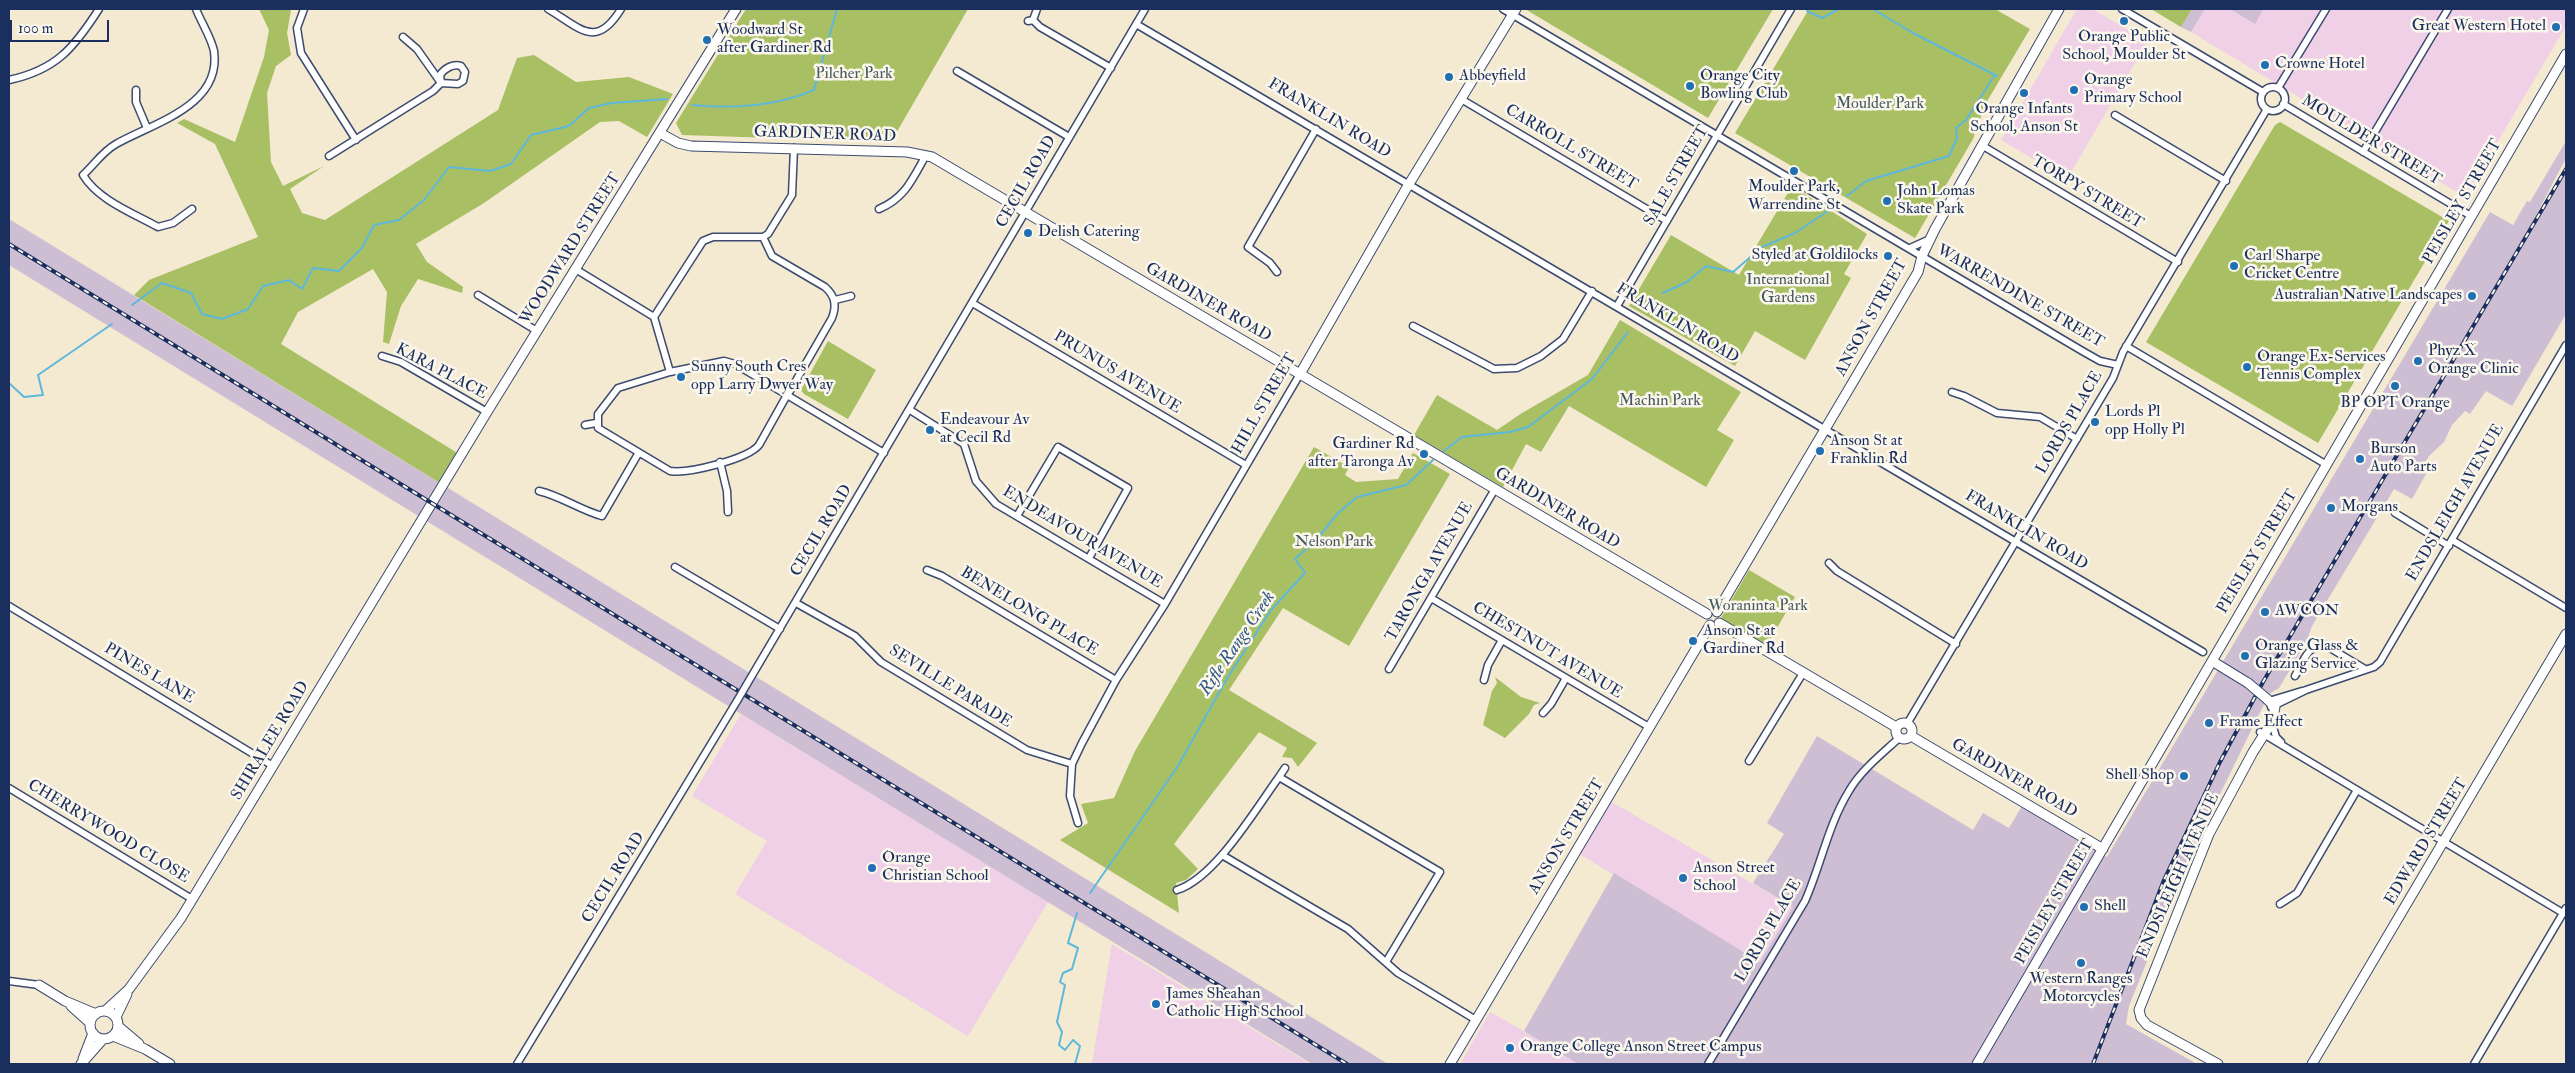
<!DOCTYPE html>
<html>
<head>
<meta charset="utf-8">
<style>
	body { margin:0 }
	#map { position:relative; width:2575px; height:1073px; overflow:hidden; background:#f4e9d1; font-family:"IM FELL Double Pica",serif }
	canvas { display:block }
	.frame { position:absolute; inset:0; border:10px solid #1b2f5e; pointer-events:none }
	.scale { position:absolute; left:10px; top:20px; width:99px; height:22px; box-sizing:border-box; border:2px solid #1b2f5e; border-top:0; padding-left:6px; font-size:15px; line-height:18px; white-space:nowrap; color:#1b2f5e; -webkit-text-stroke:4px #fbf7ec; paint-order:stroke }
</style>
</head>
<body>
<div id="map">
<canvas width="2575" height="1073"></canvas>
<div class="frame"></div>
<div class="scale">100 m</div>
</div>
<script>
const c = document.querySelector('canvas').getContext('2d');
c.lineJoin = 'round';
function paint(path, color) {
  c.fillStyle = color;
  c.fill(path, 'evenodd');
}
function stroke(path, color, width, dash) {
  c.strokeStyle = color;
  c.lineWidth = width;
  c.lineCap = dash ? 'butt' : 'round';
  c.setLineDash(dash || []);
  c.stroke(path);
}
function write(font, color, halo, rows, align = 'center') {
  c.font = font + ' "IM FELL Double Pica",serif';
  c.lineWidth = 5;
  c.setLineDash([]);
  c.textBaseline = 'middle';
  c.strokeStyle = halo;
  c.fillStyle = color;
  for (const [text, x, y, turn = 0] of rows) {
    c.save();
    c.translate(x, y);
    c.rotate((+turn || 0) * Math.PI / 180);
    c.textAlign = isNaN(turn) ? turn : align;
    if (halo) c.strokeText(text, 0, 0);
    c.fillText(text, 0, 0);
    c.restore();
  }
}
paint(new Path2D(`
	M2077,9H2092L2148,41L2067,179L2001,140Z
	M2205,9H2230L2254,23L2263,9H2566V26L2465,197L2191,32Z
	M741,714L1048,902L968,1036L735,894L767,841L692,796Z
	M1610,801L1793,907L1760,962L1579,854Z
	M1112,944L1310,1064H1092Z
	M1490,1012L1524,1031L1578,1064H1460Z`), '#efd0e7');
paint(new Path2D(`
	M2192,9H2205L2191,32L2181,27Z
	M2230,9H2263L2255,24Z
	M2566,141V158L2533,221L2534,222L2566,168V314L2512,406L2486,391L2470,414L2465,411L2452,425L2444,442L2429,456L2422,468L2426,470V474L2412,499L2394,489L2312,626L2306,643L2279,688L2269,694L2201,833L2164,919L2129,1006L2126,1024L2197,1064H1578L1524,1031L1614,873L1760,962L1793,907L1753,883L1784,834L1767,823L1817,736L1973,830L1983,813L2009,828L2022,806L2107,857L2490,212L2513,225L2527,201L2530,202Z
	M9,219L1388,1064H1312L9,265Z`), '#cdbed3');
paint(new Path2D(`
	M259,9L291,10L287,33L291,55L276,66L267,93L271,162L283,186L324,166L290,189L302,213L325,220L498,110L517,58L534,55L576,82L629,77L673,94L647,137L619,121L600,122L484,203L416,244L427,262L463,287L462,293L418,279L401,306L389,344L383,342L387,292L373,269L298,312L281,344L459,454L440,483L134,295L149,280L258,237L215,144L177,123L184,119L235,142L264,57L269,30Z
	M746,9H968L891,142L682,135L676,123Z
	M1525,9H1773L1708,118Z
	M1809,9H1995L2030,29L1986,103L1973,139L1915,238L1735,133Z
	M2151,9H2192L2181,27Z
	M2280,122L2449,221L2318,443L2146,342L2275,125Z
	M1792,186L1867,234L1844,274L1851,278L1805,360L1755,331L1735,366L1629,306L1671,235L1739,275Z
	M1620,320L1741,392L1717,430L1734,440L1706,487L1569,406L1541,452L1526,444L1503,487L1414,435L1437,395L1497,430L1522,413L1588,375Z
	M828,341L876,370L848,419L804,394L801,390Z
	M1314,447L1349,467L1345,475L1356,482L1398,479L1413,453L1450,474L1349,646L1283,608L1229,690L1317,743L1298,767L1292,758L1282,757L1287,748L1259,732L1174,844L1198,869L1186,880L1176,883L1179,913L1060,840L1088,823L1081,804L1114,798L1135,751Z
	M1749,570L1795,597L1767,645L1721,618Z
	M1495,677L1521,697L1540,703L1534,705L1529,714L1505,738L1483,725L1492,691L1497,683Z`), '#a9bf64');
stroke(new Path2D(`
	M1873,9L1913,33L1997,76
	M1807,11L1822,18L1839,9
	M692,105C732,109 777,106 814,90L837,9
	M1847,196L1866,181L1949,156L1957,138L1956,128L1966,120L1994,76
	M1663,293L1687,282L1706,266L1733,272L1762,247L1795,233L1828,211
	M132,305L162,283L191,293L202,314L222,319L248,309L263,286L289,280L302,289L313,268L339,271L362,248L374,225L399,220L424,200L449,167L490,171L511,164L531,135L569,126L589,108L612,103L667,99
	M9,383L24,397L43,395L38,375L112,324
	M1441,453L1462,437L1510,432L1528,427L1592,379L1628,332
	M1090,893L1178,766L1226,680L1271,610L1305,573L1295,559L1317,539L1338,513L1357,497L1406,485L1433,460
	M1075,1064L1080,1046L1073,1040L1065,1050L1059,1045L1062,1032L1057,1022L1065,985L1060,982L1063,973L1072,969L1078,948L1068,943L1077,913`), '#5eb8dc', 2);
const street = new Path2D(`
	M304,9L297,28L301,53L356,140
	M548,9C580,28 596,50 621,9
	M1503,9L2084,352L2100,361L2118,365
	M2122,9L2263,92
	M1033,20L1040,27L1111,68
	M1028,21L1033,20L1037,9
	M1136,24L2203,652
	M957,71L1069,137
	M9,80C56,70 74,48 99,9
	M2261 99a12 12 0 1 1 24 0a12 12 0 1 1-24 0Z
	M2278,88L2326,9
	M136,90V102L147,128
	M1461,99L1667,221
	M2283,104L2471,216
	M2115,115L2226,181
	M1983,146L2178,262
	M2363,152L2448,9
	M329,156L433,91L441,83L440,75C444,69 453,63 461,66L465,72L463,81L458,84L441,83L417,49L403,37
	M192,209L173,223L158,227C133,213 98,200 83,175C94,165 102,152 116,144C153,123 222,106 214,51C211,37 201,22 196,9
	M879,209C905,198 912,180 926,155
	M763,237L772,256L825,287C835,296 837,305 832,318L790,391L787,395L759,445C748,459 688,474 670,471L598,428V414L618,388L670,372L724,361L735,364L884,453
	M1910,248L1930,239
	M577,270L654,317L670,372
	M1277,272L1270,263L1248,247L1316,129
	M478,295L537,331
	M835,300L851,296
	M974,304L1246,465
	M1617,306L1791,9
	M654,317L703,241L713,237H763L768,234L792,195L794,148
	M1413,326L1494,369L1517,368L1541,356L1563,339L1592,291
	M2126,346L2327,465
	M382,356L401,362L487,412
	M1952,392L1964,396L1997,413L2040,417L2077,439
	M910,410L964,444L976,481L996,504L1165,604
	M585,425L596,423
	M720,462L727,491L728,512
	M539,491C561,496 580,510 602,516L638,454
	M2395,513L2449,546
	M1017,516L1058,447L1128,488L1089,558
	M2452,540L2566,608
	M1829,563L1837,571L1956,644
	M675,567L780,629
	M927,570L942,576L1116,680
	M1431,598L1649,727
	M796,603L855,636L881,662L1027,750L1072,764
	M9,606L273,766
	M1389,669L1495,489
	M2295,676C2302,664 2308,643 2325,645L2365,669
	M1484,680L1488,665L1502,640
	M747,684L1145,9
	M2269,701L2302,691
	M2271,707L2306,690L2374,667L2380,662L2566,345
	M1543,713L1551,704L1566,678
	M2272,723L2276,737L2281,742
	M1907,724L2113,378L2123,352L2267,109
	M2260,732L2563,913
	M1749,761L1803,673
	M1279,777L1285,768
	M9,788L192,899
	M1078,823L1070,796L1072,764L1082,743L1116,680L1165,604L1300,374
	M1222,855L1348,929L1398,973L1476,1020
	M1177,890C1215,878 1255,810 1279,777L1440,872L1386,962
	M2280,904L2297,893L2357,790
	M9,981L39,985
	M517,1064L737,701
	M1708,1064L1805,901C1821,865 1828,825 1849,791C1861,770 1882,754 1899,738
	M2474,1064L2566,908`);
const secondary = new Path2D(`
	M660,133L678,143L691,146L907,152L932,157L1707,614
	M1300,374L1406,189L1516,9
	M1717,612L1918,272L1922,256L1935,229L2059,9
	M1719,623L1896,727
	M2212,661L2248,683
	M1896 731a8 8 0 1 1 16 0a8 8 0 1 1-16 0Z
	M1911,736L2103,849
	M39,985L65,1001L96,1014
	M71,1006L90,1023
	M90 1025a14 14 0 1 1 28 0a14 14 0 1 1-28 0Z
	M105,1011L129,989L181,918L487,412L736,9
	M116,1017L127,994
	M119,1027L139,1044
	M113,1036L145,1049L170,1064
	M83,1059L93,1033
	M81,1064L103,1039
	M1450,1064L1710,625
	M1977,1064L2566,54
	M2218,1064L2147,1025L2141,1018L2139,1010L2209,834L2253,752L2272,722L2275,707L2267,699
	M2312,1064L2566,634`);
stroke(street, '#3c4b6f', 9);
stroke(secondary, '#3c4b6f', 11);
stroke(street, '#fff', 6);
stroke(secondary, '#fff', 9);
const rail = new Path2D(`
	M9,244L1347,1064
	M2093,1064L2164,880L2220,762L2263,682L2566,169`);
stroke(rail, '#1b2f5e', 4);
stroke(rail, '#fbf7ec', 2, [5.5]);
const streetBridge = new Path2D(`
	M737,701L747,684`);
const secondaryBridge = new Path2D(`
	M2248,683L2267,699`);
stroke(streetBridge, '#3c4b6f', 9, []);
stroke(secondaryBridge, '#3c4b6f', 11, []);
stroke(streetBridge, '#fff', 6);
stroke(secondaryBridge, '#fff', 9);
for (const [x, y, r, color] of [
	[2124,21,5,"#1f6fb2"],
	[2556,27,5,"#1f6fb2"],
	[707,40,5,"#1f6fb2"],
	[2265,65,5,"#1f6fb2"],
	[1449,77,5,"#1f6fb2"],
	[1690,86,5,"#1f6fb2"],
	[2074,90,5,"#1f6fb2"],
	[2024,93,5,"#1f6fb2"],
	[1794,171,5,"#1f6fb2"],
	[1887,201,5,"#1f6fb2"],
	[1028,233,5,"#1f6fb2"],
	[1888,256,5,"#1f6fb2"],
	[2234,266,5,"#1f6fb2"],
	[2472,296,5,"#1f6fb2"],
	[2418,361,5,"#1f6fb2"],
	[2247,367,5,"#1f6fb2"],
	[681,377,5,"#1f6fb2"],
	[2395,386,5,"#1f6fb2"],
	[2095,422,5,"#1f6fb2"],
	[930,430,5,"#1f6fb2"],
	[1820,451,5,"#1f6fb2"],
	[1424,454,5,"#1f6fb2"],
	[2360,459,5,"#1f6fb2"],
	[2331,508,5,"#1f6fb2"],
	[2265,612,5,"#1f6fb2"],
	[1693,641,5,"#1f6fb2"],
	[2245,656,5,"#1f6fb2"],
	[2209,723,5,"#1f6fb2"],
	[2184,776,5,"#1f6fb2"],
	[872,868,5,"#1f6fb2"],
	[1683,878,5,"#1f6fb2"],
	[2084,907,5,"#1f6fb2"],
	[2081,963,5,"#1f6fb2"],
	[1156,1004,5,"#1f6fb2"],
	[1510,1048,5,"#1f6fb2"]
]) {
  const dot = new Path2D();
  dot.arc(x, y, r, 0, 2 * Math.PI);
  c.fillStyle = color;
  c.fill(dot);
  stroke(dot, '#fbf7ec', 2);
}
write('16px', '#1b2f5e', '#fbf7ec', [
	["Great Western Hotel",2546,27,"right"],
	["Woodward St",717,31],
	["after Gardiner Rd",717,49],
	["Orange Public",2124,38,"center"],
	["School, Moulder St",2124,56,"center"],
	["Crowne Hotel",2275,65],
	["Abbeyfield",1459,77],
	["Orange City",1700,77],
	["Bowling Club",1700,95],
	["Orange",2084,81],
	["Primary School",2084,99],
	["Orange Infants",2024,110,"center"],
	["School, Anson St",2024,128,"center"],
	["Moulder Park,",1794,188,"center"],
	["Warrendine St",1794,206,"center"],
	["John Lomas",1897,192],
	["Skate Park",1897,210],
	["Delish Catering",1038,233],
	["Styled at Goldilocks",1878,256,"right"],
	["Carl Sharpe",2244,257],
	["Cricket Centre",2244,275],
	["Australian Native Landscapes",2462,296,"right"],
	["Phyz X",2428,352],
	["Orange Clinic",2428,370],
	["Orange Ex-Services",2257,358],
	["Tennis Complex",2257,376],
	["Sunny South Cres",691,368],
	["opp Larry Dwyer Way",691,386],
	["BP OPT Orange",2395,404,"center"],
	["Lords Pl",2105,413],
	["opp Holly Pl",2105,431],
	["Endeavour Av",940,421],
	["at Cecil Rd",940,439],
	["Anson St at",1830,442],
	["Franklin Rd",1830,460],
	["Gardiner Rd",1414,445,"right"],
	["after Taronga Av",1414,463,"right"],
	["Burson",2370,450],
	["Auto Parts",2370,468],
	["Morgans",2341,508],
	["AWCON",2275,612],
	["Anson St at",1703,632],
	["Gardiner Rd",1703,650],
	["Orange Glass &",2255,647],
	["Glazing Service",2255,665],
	["Frame Effect",2219,723],
	["Shell Shop",2174,776,"right"],
	["Orange",882,859],
	["Christian School",882,877],
	["Anson Street",1693,869],
	["School",1693,887],
	["Shell",2094,907],
	["Western Ranges",2081,980,"center"],
	["Motorcycles",2081,998,"center"],
	["James Sheahan",1166,995],
	["Catholic High School",1166,1013],
	["Orange College Anson Street Campus",1520,1048]
], 'left');
write('16px', '#465a60', '#fbf7ec', [
	["Pilcher Park",854,75],
	["Moulder Park",1880,105],
	["International",1788,281],
	["Gardens",1788,299],
	["Machin Park",1660,402],
	["Nelson Park",1334,543],
	["Woraninta Park",1758,607]
]);
write('16px', '#1b2f5e', '#fbf7ec', [
	["FRANKLIN ROAD",1329,119,31],
	["GARDINER ROAD",825,135,2],
	["MOULDER STREET",2371,141,31],
	["CARROLL STREET",1571,148,31],
	["SALE STREET",1677,176,-60],
	["CECIL ROAD",1027,182,-60],
	["TORPY STREET",2087,193,31],
	["PEISLEY STREET",2463,202,-60],
	["WOODWARD STREET",571,249,-58],
	["WARRENDINE STREET",2020,297,30],
	["GARDINER ROAD",1208,303,30],
	["ANSON STREET",1872,318,-61],
	["FRANKLIN ROAD",1677,324,31],
	["KARA PLACE",441,372,28],
	["PRUNUS AVENUE",1117,373,31],
	["HILL STREET",1265,404,-60],
	["LORDS PLACE",2070,423,-60],
	["ENDSLEIGH AVENUE",2456,503,-60],
	["GARDINER ROAD",1557,509,31],
	["CECIL ROAD",822,531,-59],
	["FRANKLIN ROAD",2026,531,31],
	["ENDEAVOUR AVENUE",1082,538,31],
	["PEISLEY STREET",2258,552,-59],
	["TARONGA AVENUE",1430,572,-60],
	["BENELONG PLACE",1029,612,31],
	["CHESTNUT AVENUE",1547,651,31],
	["PINES LANE",149,674,31],
	["SEVILLE PARADE",950,687,32],
	["SHIRALEE ROAD",271,741,-59],
	["GARDINER ROAD",2014,779,30],
	["CHERRYWOOD CLOSE",108,832,31],
	["ANSON STREET",1567,837,-59],
	["EDWARD STREET",2427,842,-59],
	["ENDSLEIGH AVENUE",2179,876,-66],
	["CECIL ROAD",614,878,-58],
	["PEISLEY STREET",2055,902,-60],
	["LORDS PLACE",1769,931,-60]
]);
write('italic 18px', '#2f5884', '#fbf7ec', [
	["Rifle Range Creek",1238,644,-56]
]);
</script>
</body>
</html>
